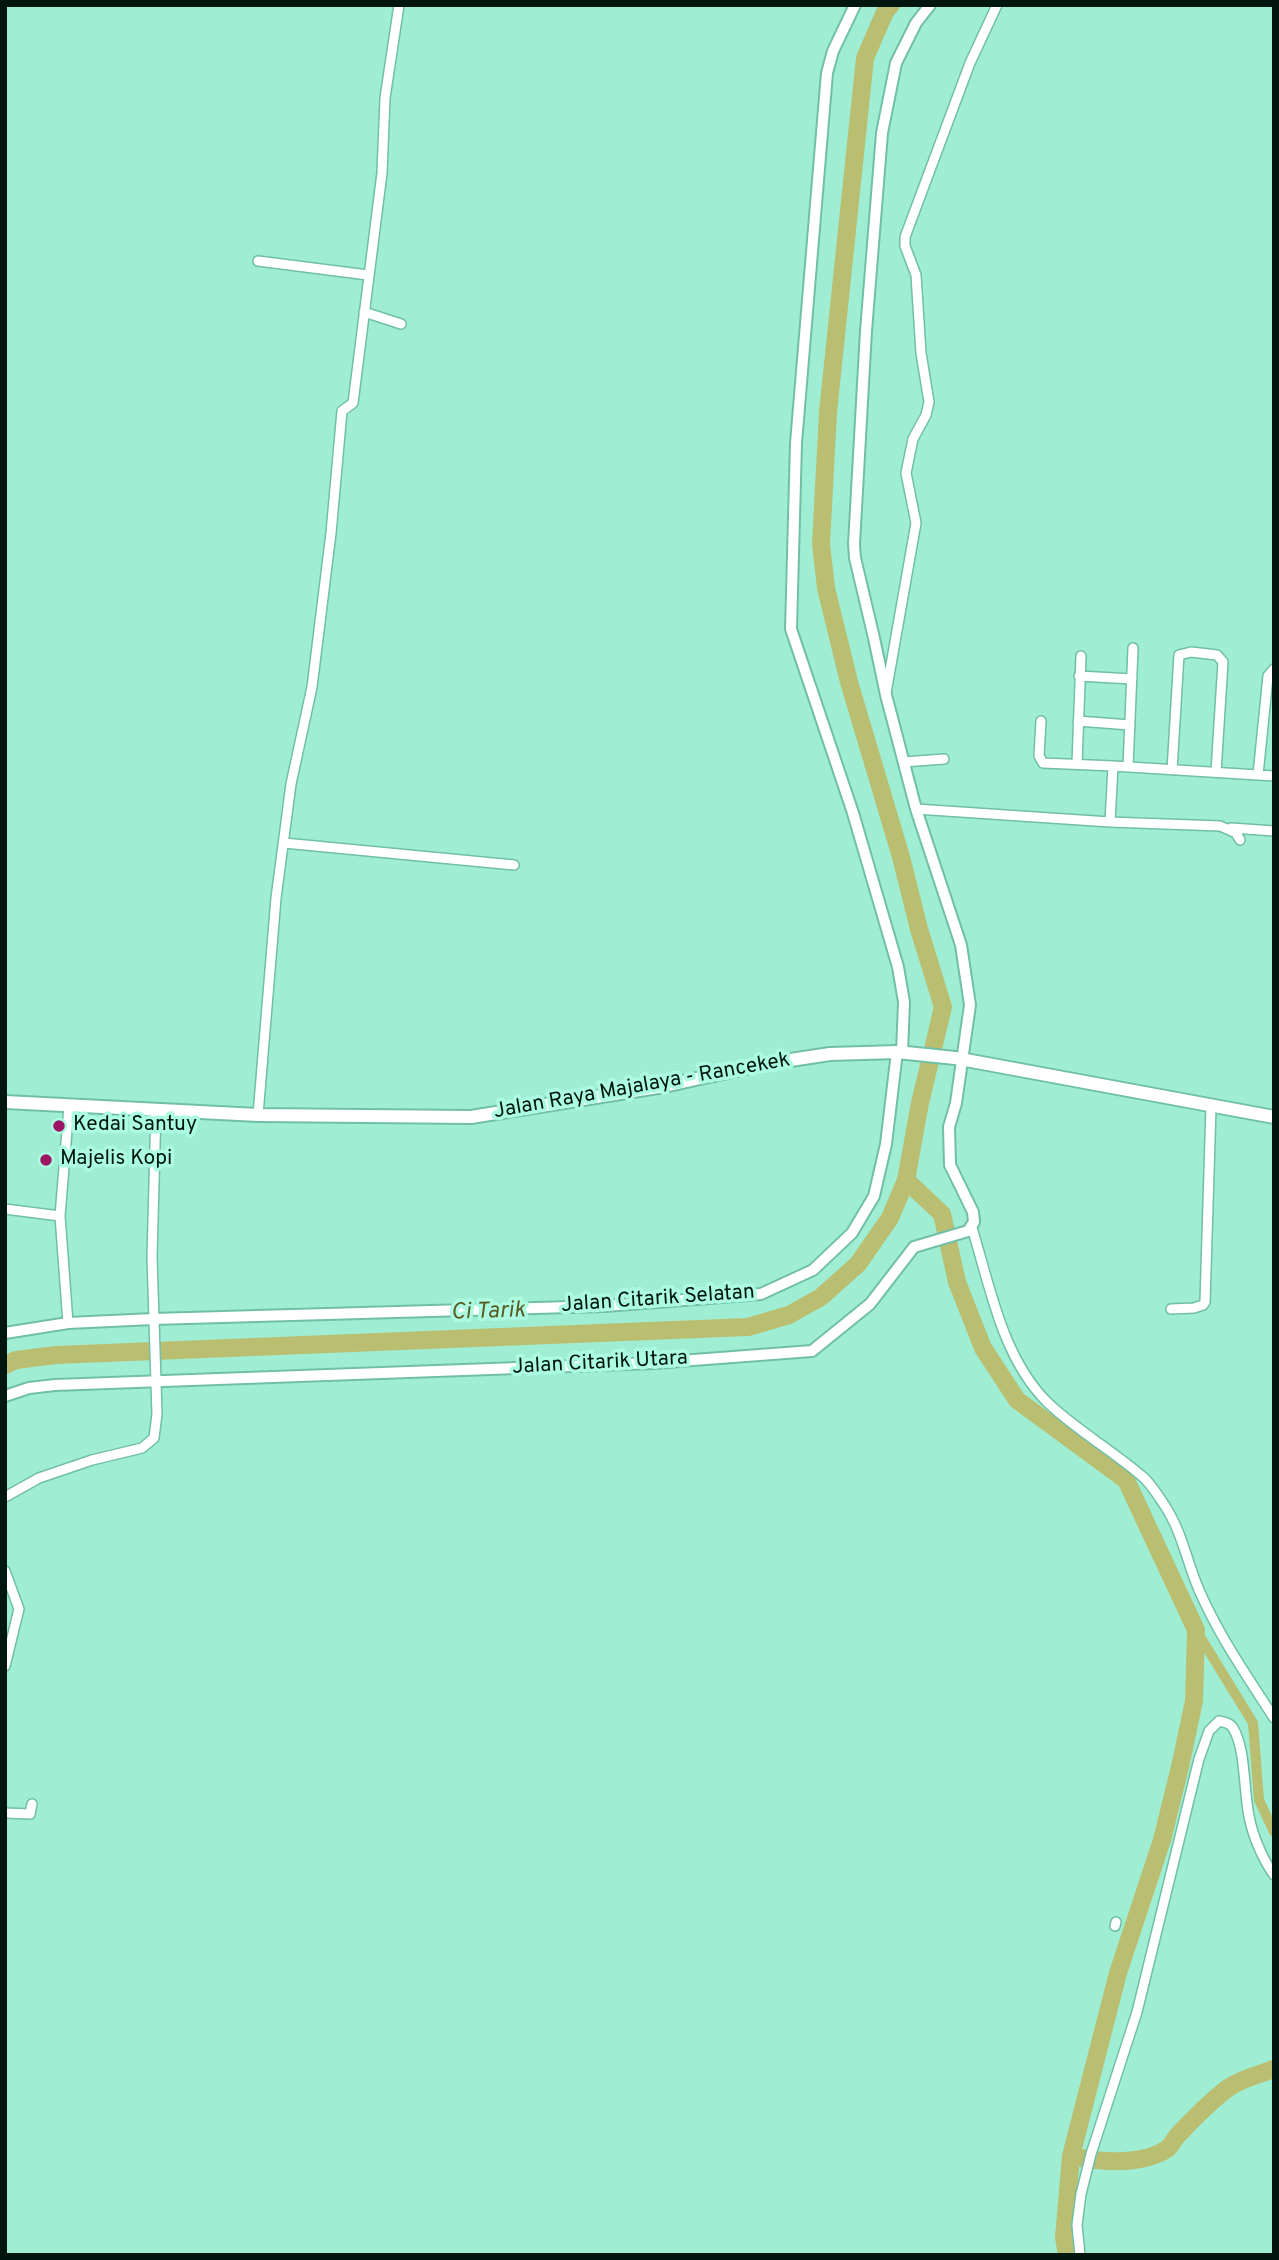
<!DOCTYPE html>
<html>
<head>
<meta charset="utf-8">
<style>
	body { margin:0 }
	#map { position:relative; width:1279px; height:2260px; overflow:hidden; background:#9feed4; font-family:Overpass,sans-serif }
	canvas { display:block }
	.frame { position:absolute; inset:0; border:7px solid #00160f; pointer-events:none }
</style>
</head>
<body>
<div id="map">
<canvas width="1279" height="2260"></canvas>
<div class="frame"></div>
</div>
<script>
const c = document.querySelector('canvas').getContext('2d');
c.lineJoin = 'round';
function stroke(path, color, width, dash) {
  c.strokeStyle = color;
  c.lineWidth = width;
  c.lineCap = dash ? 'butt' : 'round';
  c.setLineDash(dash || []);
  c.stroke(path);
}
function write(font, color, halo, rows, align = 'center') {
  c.font = font + ' Overpass,sans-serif';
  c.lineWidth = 7;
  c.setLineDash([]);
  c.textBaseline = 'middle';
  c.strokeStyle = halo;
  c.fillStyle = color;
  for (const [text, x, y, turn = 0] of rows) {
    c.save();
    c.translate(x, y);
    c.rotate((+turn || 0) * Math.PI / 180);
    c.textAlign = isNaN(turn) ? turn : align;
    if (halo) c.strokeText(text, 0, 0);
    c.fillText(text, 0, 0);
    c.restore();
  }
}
stroke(new Path2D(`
	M1196,1630L1253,1723L1259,1800L1274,1832`), '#babe71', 10);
stroke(new Path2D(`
	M906,1180L942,1214L957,1282L983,1348L1017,1400L1126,1480L1196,1630L1194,1701L1180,1767L1162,1840L1118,1973L1071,2156C1099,2162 1141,2166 1167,2149C1171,2146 1173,2141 1177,2136C1191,2121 1208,2104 1224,2091C1238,2080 1257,2075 1274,2069
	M5,1365L16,1360L56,1355L748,1327L789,1315L821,1297L858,1264L890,1218L906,1180L920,1103L943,1007L919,929L901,857L849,682L826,588L821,544L828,412L865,58L885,12L891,5
	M1067,2255L1064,2237L1071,2156`), '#babe71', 18);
const minor = new Path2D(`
	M258,261L368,275
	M364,312L401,324
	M1079,676L1132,679
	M886,693L916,523L906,473L913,439L926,415L929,402L921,353L916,275L905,246V237L970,63L997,5
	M1041,721L1039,756L1043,763L1113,766
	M1078,721L1130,725
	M904,762L944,759
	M1077,764L1081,656
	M1128,767L1133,648
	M1172,770L1179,655L1191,652L1217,655L1223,662L1216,772
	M1258,775L1268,676L1274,669
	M916,809L1110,822
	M1231,828L1274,831
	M1240,840L1236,833L1220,826L1110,822L1113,766L1274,776
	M284,843L514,865
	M258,1115L276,898L291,784L312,687L331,533L342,411L353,403L382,173L385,98L399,5
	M5,1209L60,1216
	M972,1228C990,1286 1002,1357 1047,1402C1076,1430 1112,1450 1143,1477C1151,1484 1159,1497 1165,1506C1182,1532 1187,1562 1199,1590C1219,1636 1247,1676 1274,1718
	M1171,1309L1194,1308L1203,1305L1205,1302L1211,1107
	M68,1323L60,1216L69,1106
	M5,1497L39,1478L92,1460L142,1448L154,1438L157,1414L152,1257L156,1109
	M5,1571L19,1609L5,1666
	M5,1813L30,1814L32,1804
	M1115,1926L1116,1922
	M1080,2255L1077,2225L1081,2194L1091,2154L1137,2012L1199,1759L1209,1731L1219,1721C1224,1722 1230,1723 1233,1728C1247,1750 1243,1799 1251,1825C1255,1841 1264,1861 1274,1875`);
const tertiary = new Path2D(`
	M855,5L833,51L827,73L796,443L791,629L853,813L898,967L904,1002L902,1052
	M5,1333L68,1323L153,1319L605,1306L761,1294L813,1270L852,1233L874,1196L886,1144L897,1052
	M5,1396L29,1388L55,1385L654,1363L812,1351L870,1304L914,1247L968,1231L974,1222L973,1212L950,1165L949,1127L956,1103L970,1005L961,945L916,809L886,695L874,638L855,558L854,544L866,331L882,133L896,63L916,23L930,5`);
const secondary = new Path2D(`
	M5,1102L258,1115L471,1117L664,1086L764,1064L830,1054L897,1052L955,1058L1274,1117`);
stroke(minor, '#70bfa6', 12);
stroke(tertiary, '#70bfa6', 14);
stroke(secondary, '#70bfa6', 16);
stroke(minor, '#fff', 9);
stroke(tertiary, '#fff', 10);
stroke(secondary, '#fff', 12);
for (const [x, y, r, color] of [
	[59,1126,7,"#9d1666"],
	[46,1160,7,"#9d1666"]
]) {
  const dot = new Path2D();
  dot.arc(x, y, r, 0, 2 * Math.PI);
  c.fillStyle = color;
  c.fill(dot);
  stroke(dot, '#acfce1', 2.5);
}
write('21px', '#00160f', '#acfce1', [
	["Jalan Raya Majalaya - Rancekek",642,1087,-10],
	["Jalan Citarik Selatan",658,1300,-4],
	["Jalan Citarik Utara",600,1364,-3]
]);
write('21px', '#00160f', '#acfce1', [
	["Kedai Santuy",73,1126],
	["Majelis Kopi",60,1160]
], 'left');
write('italic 23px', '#595b23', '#acfce1', [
	["Ci Tarik",488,1313,-2]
]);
</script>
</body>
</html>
